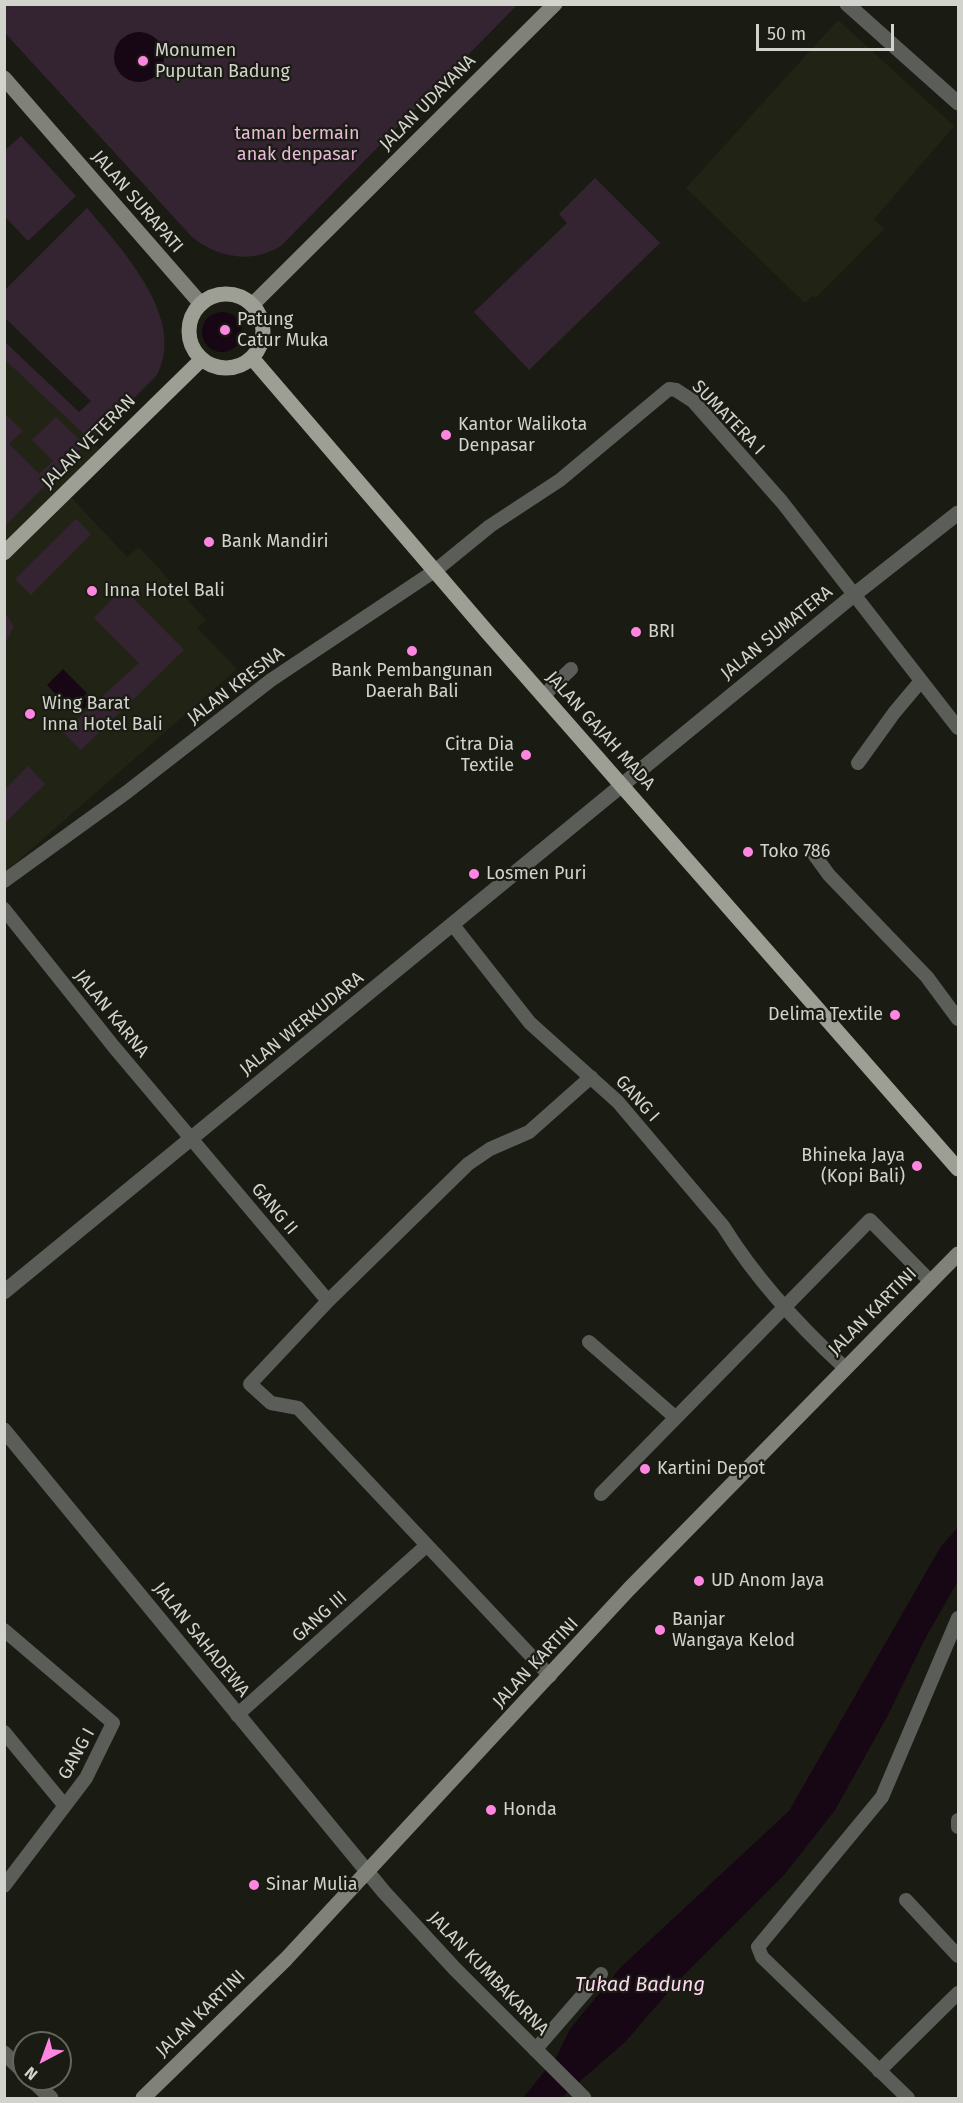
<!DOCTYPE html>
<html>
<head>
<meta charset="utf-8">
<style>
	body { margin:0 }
	#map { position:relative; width:963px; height:2103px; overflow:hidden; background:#1a1c13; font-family:"Fira Sans",sans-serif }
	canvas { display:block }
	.frame { position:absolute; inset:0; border:6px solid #d2d3cd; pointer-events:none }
	.north { position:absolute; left:12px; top:2031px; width:60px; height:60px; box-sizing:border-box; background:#1a1c13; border:2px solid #64655d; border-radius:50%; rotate:221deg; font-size:16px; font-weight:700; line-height:24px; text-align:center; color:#d2d3cd }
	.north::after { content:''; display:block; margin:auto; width:21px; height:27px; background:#fe86e1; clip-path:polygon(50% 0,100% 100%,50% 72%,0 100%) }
	.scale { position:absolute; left:756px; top:24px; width:138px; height:27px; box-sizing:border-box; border:3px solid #d2d3cd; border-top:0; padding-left:8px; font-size:18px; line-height:21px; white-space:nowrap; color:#d2d3cd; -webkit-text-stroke:4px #1a1c13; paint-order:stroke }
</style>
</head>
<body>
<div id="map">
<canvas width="963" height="2103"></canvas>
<div class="frame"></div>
<div class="north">N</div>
<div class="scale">50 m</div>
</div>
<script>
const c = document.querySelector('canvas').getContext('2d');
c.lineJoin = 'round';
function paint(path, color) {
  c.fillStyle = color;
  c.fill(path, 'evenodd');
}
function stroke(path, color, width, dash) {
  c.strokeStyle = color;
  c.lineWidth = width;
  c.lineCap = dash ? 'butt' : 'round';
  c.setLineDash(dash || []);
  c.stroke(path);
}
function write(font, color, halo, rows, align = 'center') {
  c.font = font + ' "Fira Sans",sans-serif';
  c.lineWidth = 4.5;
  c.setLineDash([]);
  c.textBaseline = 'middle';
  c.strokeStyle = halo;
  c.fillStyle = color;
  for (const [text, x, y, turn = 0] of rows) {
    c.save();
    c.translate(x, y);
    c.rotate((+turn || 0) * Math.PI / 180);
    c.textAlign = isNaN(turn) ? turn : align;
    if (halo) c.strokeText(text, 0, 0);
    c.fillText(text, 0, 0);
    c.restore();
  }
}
paint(new Path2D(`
	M838,20L954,126L874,219L884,229L816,298L812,296L805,303L686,188Z
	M4,359L102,451L64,490L127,557L139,547L206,620L197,628L237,669L5,872Z`), '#212415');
paint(new Path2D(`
	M4,5H517L281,246C252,264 218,258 192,237L5,33Z
	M21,136L76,196L28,241L5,217V150Z
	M595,178L660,243L529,370L474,312L567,223L559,214Z
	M87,208C121,248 187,318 157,375L91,441L4,359L5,342L79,412L91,401L4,317L5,290Z
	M4,413L23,431L9,444L39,474L53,461L32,440L56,417L85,445L5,526Z
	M76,519L91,534L31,595L15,579Z
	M123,588L184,650L81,750L63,732L139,663L94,618Z
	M5,613L14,627L5,643Z
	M28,766L45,784L5,823V789Z`), '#342330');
paint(new Path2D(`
	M114 57a25 25 0 1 1 50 0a25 25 0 1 1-50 0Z
	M202 332a20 20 0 1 1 40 0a20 20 0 1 1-40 0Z
	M63,669L87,693L84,696L90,703L79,714L73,707L70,709L47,685Z
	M958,1527V1581L926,1637L887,1717L835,1810L784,1875L676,1983L626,2041L561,2098H523L557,2056L570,2029L621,1967L789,1811L940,1548Z`), '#170613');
stroke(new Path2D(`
	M543,696L571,669
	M858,763L894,713L920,682
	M813,853L829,875L927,977L958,1019
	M4,881L127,792L271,680L436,570L490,526L560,480L669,389L676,390L693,401L782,502L958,728
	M4,909L114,1047L328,1301
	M453,925L530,1023L618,1102L723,1226C756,1279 799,1326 845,1368
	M589,1342L676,1418
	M601,1494L870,1220L931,1282
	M4,1630L113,1723L86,1778L4,1886
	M550,1676L298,1408L271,1403L250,1384L328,1301L468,1164L490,1149L529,1132L591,1077
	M237,1715L426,1546
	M4,1732L65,1806
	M958,1820V1827
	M906,1900L958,1956
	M535,2050L601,1974
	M879,2071L958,1993
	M908,2098L762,1957L758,1947L882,1797L958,1618`), '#5b5d58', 14);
stroke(new Path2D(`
	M847,4L958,103
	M4,1292L855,594L958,513
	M4,1430L384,1892L455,1969L584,2098
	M4,2053L24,2072
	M31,2079L51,2098`), '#5b5d58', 15);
stroke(new Path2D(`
	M4,78L201,304
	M252,305L555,4
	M143,2098L286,1959L629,1589L958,1254`), '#80827a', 15);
stroke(new Path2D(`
	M189 331a37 37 0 1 1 74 0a37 37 0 1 1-74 0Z
	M252,358L488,633L958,1169
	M4,553L202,359`), '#9d9f95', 15);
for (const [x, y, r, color] of [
	[143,61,6,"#fe86e1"],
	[225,330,6,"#fe86e1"],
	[446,435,6,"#fe86e1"],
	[209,542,6,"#fe86e1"],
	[92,591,6,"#fe86e1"],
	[636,632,6,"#fe86e1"],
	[412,651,6,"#fe86e1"],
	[30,714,6,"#fe86e1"],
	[526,755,6,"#fe86e1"],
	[748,852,6,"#fe86e1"],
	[474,874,6,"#fe86e1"],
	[895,1015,6,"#fe86e1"],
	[917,1166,6,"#fe86e1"],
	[645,1469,6,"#fe86e1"],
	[699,1581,6,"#fe86e1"],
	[660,1630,6,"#fe86e1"],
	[491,1810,6,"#fe86e1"],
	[254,1885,6,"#fe86e1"]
]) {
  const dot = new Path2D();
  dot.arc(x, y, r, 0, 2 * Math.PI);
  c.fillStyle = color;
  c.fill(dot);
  stroke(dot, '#1a1c13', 2);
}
write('18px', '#d2d3cd', '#1a1c13', [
	["Monumen",155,51],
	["Puputan Badung",155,72],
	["Patung",237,320],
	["Catur Muka",237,341],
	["Kantor Walikota",458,425],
	["Denpasar",458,446],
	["Bank Mandiri",221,542],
	["Inna Hotel Bali",104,591],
	["BRI",648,632],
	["Bank Pembangunan",412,671,"center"],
	["Daerah Bali",412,692,"center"],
	["Wing Barat",42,704],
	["Inna Hotel Bali",42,725],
	["Citra Dia",514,745,"right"],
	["Textile",514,766,"right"],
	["Toko 786",760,852],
	["Losmen Puri",486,874],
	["Delima Textile",883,1015,"right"],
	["Bhineka Jaya",905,1156,"right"],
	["(Kopi Bali)",905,1177,"right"],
	["Kartini Depot",657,1469],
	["UD Anom Jaya",711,1581],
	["Banjar",672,1620],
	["Wangaya Kelod",672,1641],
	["Honda",503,1810],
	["Sinar Mulia",266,1885]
], 'left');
write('18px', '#d2d3cd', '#1a1c13', [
	["JALAN UDAYANA",428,103,-45],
	["JALAN SURAPATI",137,202,49],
	["SUMATERA I",728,418,46],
	["JALAN VETERAN",89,442,-45],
	["JALAN SUMATERA",777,633,-39],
	["JALAN KRESNA",236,686,-37],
	["JALAN GAJAH MADA",600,731,48],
	["JALAN KARNA",111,1014,51],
	["JALAN WERKUDARA",302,1024,-39],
	["GANG I",637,1099,48],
	["GANG II",274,1209,50],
	["JALAN KARTINI",873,1312,-45],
	["GANG III",320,1617,-42],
	["JALAN SAHADEWA",201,1640,51],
	["JALAN KARTINI",536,1663,-47],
	["GANG I",77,1754,-61],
	["JALAN KUMBAKARNA",488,1974,46],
	["JALAN KARTINI",201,2014,-44]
]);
write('18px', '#e9b9db', '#1a1c13', [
	["taman bermain",297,134],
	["anak denpasar",297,155]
]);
write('italic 20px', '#fdd6f1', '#1a1c13', [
	["Tukad Badung",640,1985]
]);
</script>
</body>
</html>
